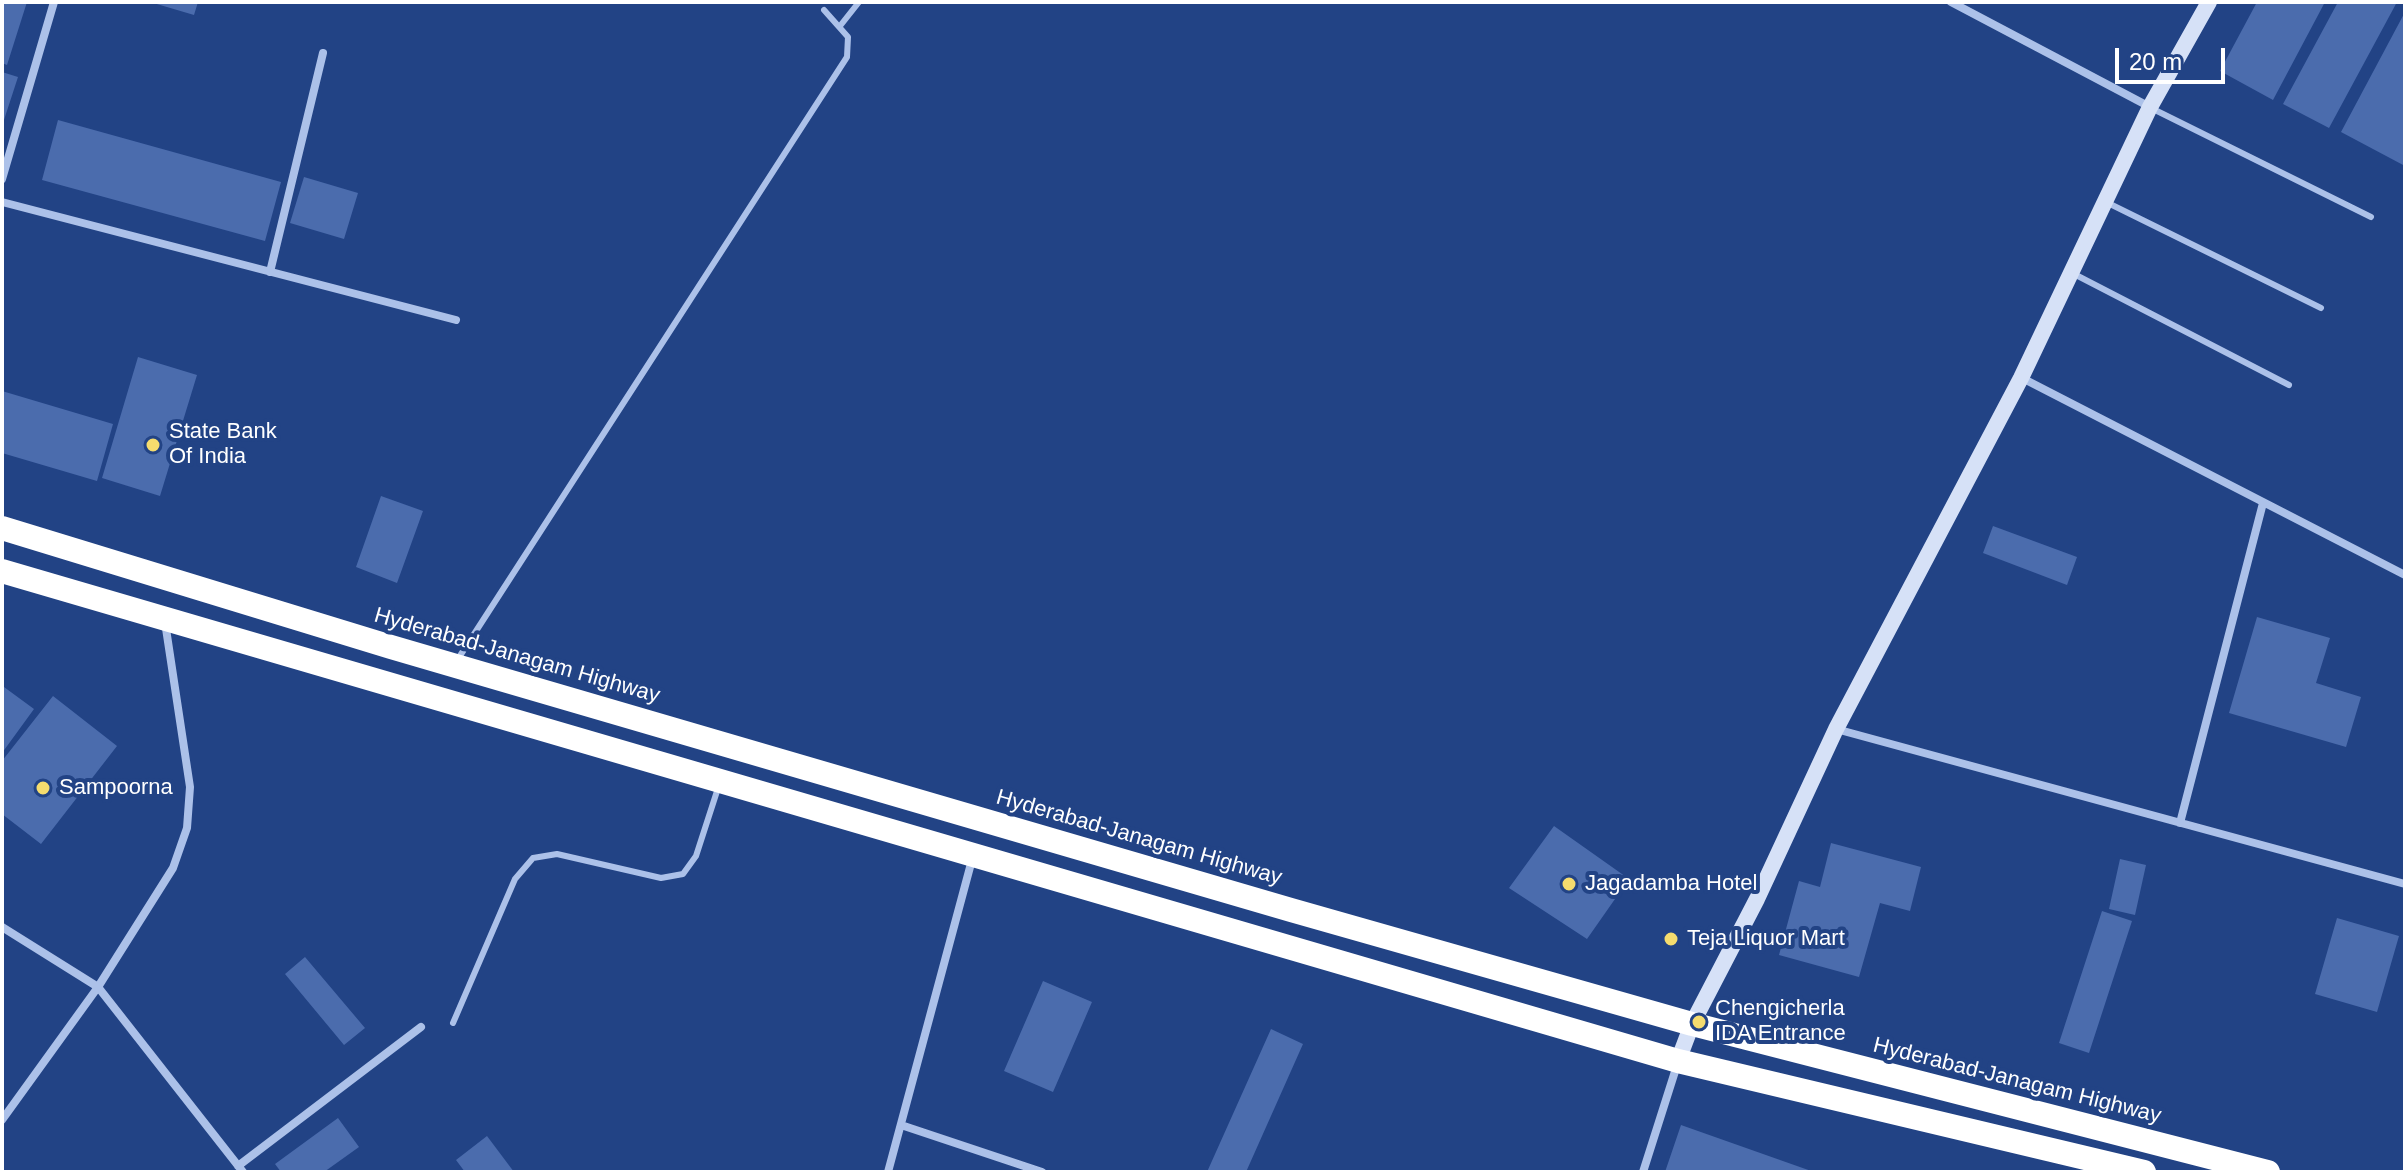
<!DOCTYPE html>
<html>
<head>
<meta charset="utf-8">
<style>
	body { margin:0 }
	#map { position:relative; width:2407px; height:1174px; overflow:hidden; background:#224385; font-family:Helvetica,sans-serif }
	canvas { display:block }
	.frame { position:absolute; inset:0; border:4px solid #fff; pointer-events:none }
	.scale { position:absolute; left:2115px; top:48px; width:110px; height:36px; box-sizing:border-box; border:4px solid #fff; border-top:0; padding-left:10px; font-size:24px; line-height:28px; white-space:nowrap; color:#fff; -webkit-text-stroke:6px #224385; paint-order:stroke }
</style>
</head>
<body>
<div id="map">
<canvas width="2407" height="1174"></canvas>
<div class="frame"></div>
<div class="scale">20 m</div>
</div>
<script>
const c = document.querySelector('canvas').getContext('2d');
c.lineJoin = 'round';
function paint(path, color) {
  c.fillStyle = color;
  c.fill(path, 'evenodd');
}
function stroke(path, color, width, dash) {
  c.strokeStyle = color;
  c.lineWidth = width;
  c.lineCap = dash ? 'butt' : 'round';
  c.setLineDash(dash || []);
  c.stroke(path);
}
function write(font, color, halo, rows, align = 'center') {
  c.font = font + ' Helvetica,sans-serif';
  c.lineWidth = 8;
  c.setLineDash([]);
  c.textBaseline = 'middle';
  c.strokeStyle = halo;
  c.fillStyle = color;
  for (const [text, x, y, turn = 0] of rows) {
    c.save();
    c.translate(x, y);
    c.rotate((+turn || 0) * Math.PI / 180);
    c.textAlign = isNaN(turn) ? turn : align;
    if (halo) c.strokeText(text, 0, 0);
    c.fillText(text, 0, 0);
    c.restore();
  }
}
paint(new Path2D(`
	M2,2H27L7,65L2,63Z
	M150,2H198L194,15Z
	M2257,2H2325L2273,100L2220,71Z
	M2338,2H2397L2329,128L2283,104Z
	M2405,12V166L2341,132Z
	M2,72L18,77L3,123H2Z
	M58,120L281,182L265,241L42,180Z
	M304,177L358,193L344,239L290,223Z
	M138,357L197,375L160,496L102,478Z
	M2,391L113,424L97,481L2,453Z
	M381,496L423,511L397,583L356,567Z
	M1993,526L2077,557L2067,585L1983,553Z
	M2257,617L2330,638L2316,683L2361,697L2346,747L2229,713Z
	M4,687L34,709L2,753V690Z
	M53,696L117,746L41,844L2,814V761Z
	M1554,826L1629,879L1587,939L1509,888Z
	M1831,843L1921,867L1910,911L1880,903L1859,977L1779,955L1799,881L1820,887Z
	M2120,859L2146,865L2135,915L2109,909Z
	M2102,911L2132,921L2089,1053L2059,1043Z
	M2337,918L2399,936L2377,1012L2315,994Z
	M305,957L365,1028L344,1045L285,974Z
	M1043,981L1092,1002L1053,1092L1004,1071Z
	M1271,1029L1303,1044L1246,1172H1207Z
	M338,1118L359,1147L324,1172H281L275,1164Z
	M1681,1125L1814,1172H1665Z
	M487,1136L514,1172H465L456,1160Z`), '#4b6cad');
stroke(new Path2D(`
	M840,26L859,2
	M2153,109L2371,217
	M2108,203L2321,308
	M2074,274L2289,385
	M456,662L847,57L848,37L824,10
	M453,1023L515,879L533,858L557,854L661,878L683,874L696,856L719,785`), '#acc1e9', 6);
stroke(new Path2D(`
	M1951,2L2150,107
	M2,179L54,2
	M2,202L456,320
	M270,272L323,53
	M2022,378L2405,575
	M1836,729L2405,884
	M2180,823L2263,503
	M2,927L98,987L243,1172
	M2,1120L98,987L173,868L187,828L190,787L165,622
	M901,1125L1042,1172
	M238,1166L421,1027
	M888,1172L973,856
	M1643,1172L1678,1062`), '#acc1e9', 8);
stroke(new Path2D(`
	M1678,1061L1692,1024L1757,899L1836,729L2021,378L2150,107L2209,2`), '#d6e1f7', 16);
stroke(new Path2D(`
	M2,528L391,647L1291,910L1692,1024L2268,1172
	M2,571L1678,1061L2144,1172`), '#fff', 24);
for (const [x, y, r, color] of [
	[153,445,8,"#f5dc6e"],
	[43,788,8,"#f5dc6e"],
	[1569,884,8,"#f5dc6e"],
	[1671,939,8,"#f5dc6e"],
	[1699,1022,8,"#f5dc6e"]
]) {
  const dot = new Path2D();
  dot.arc(x, y, r, 0, 2 * Math.PI);
  c.fillStyle = color;
  c.fill(dot);
  stroke(dot, '#224385', 3);
}
write('22px', '#fff', '#224385', [
	["State Bank",169,432],
	["Of India",169,457],
	["Sampoorna",59,788],
	["Jagadamba Hotel",1585,884],
	["Teja Liquor Mart",1687,939],
	["Chengicherla",1715,1009],
	["IDA Entrance",1715,1034]
], 'left');
write('22px', '#fff', '#224385', [
	["Hyderabad-Janagam Highway",517,656,16],
	["Hyderabad-Janagam Highway",1139,838,16],
	["Hyderabad-Janagam Highway",2017,1081,14]
]);
</script>
</body>
</html>
